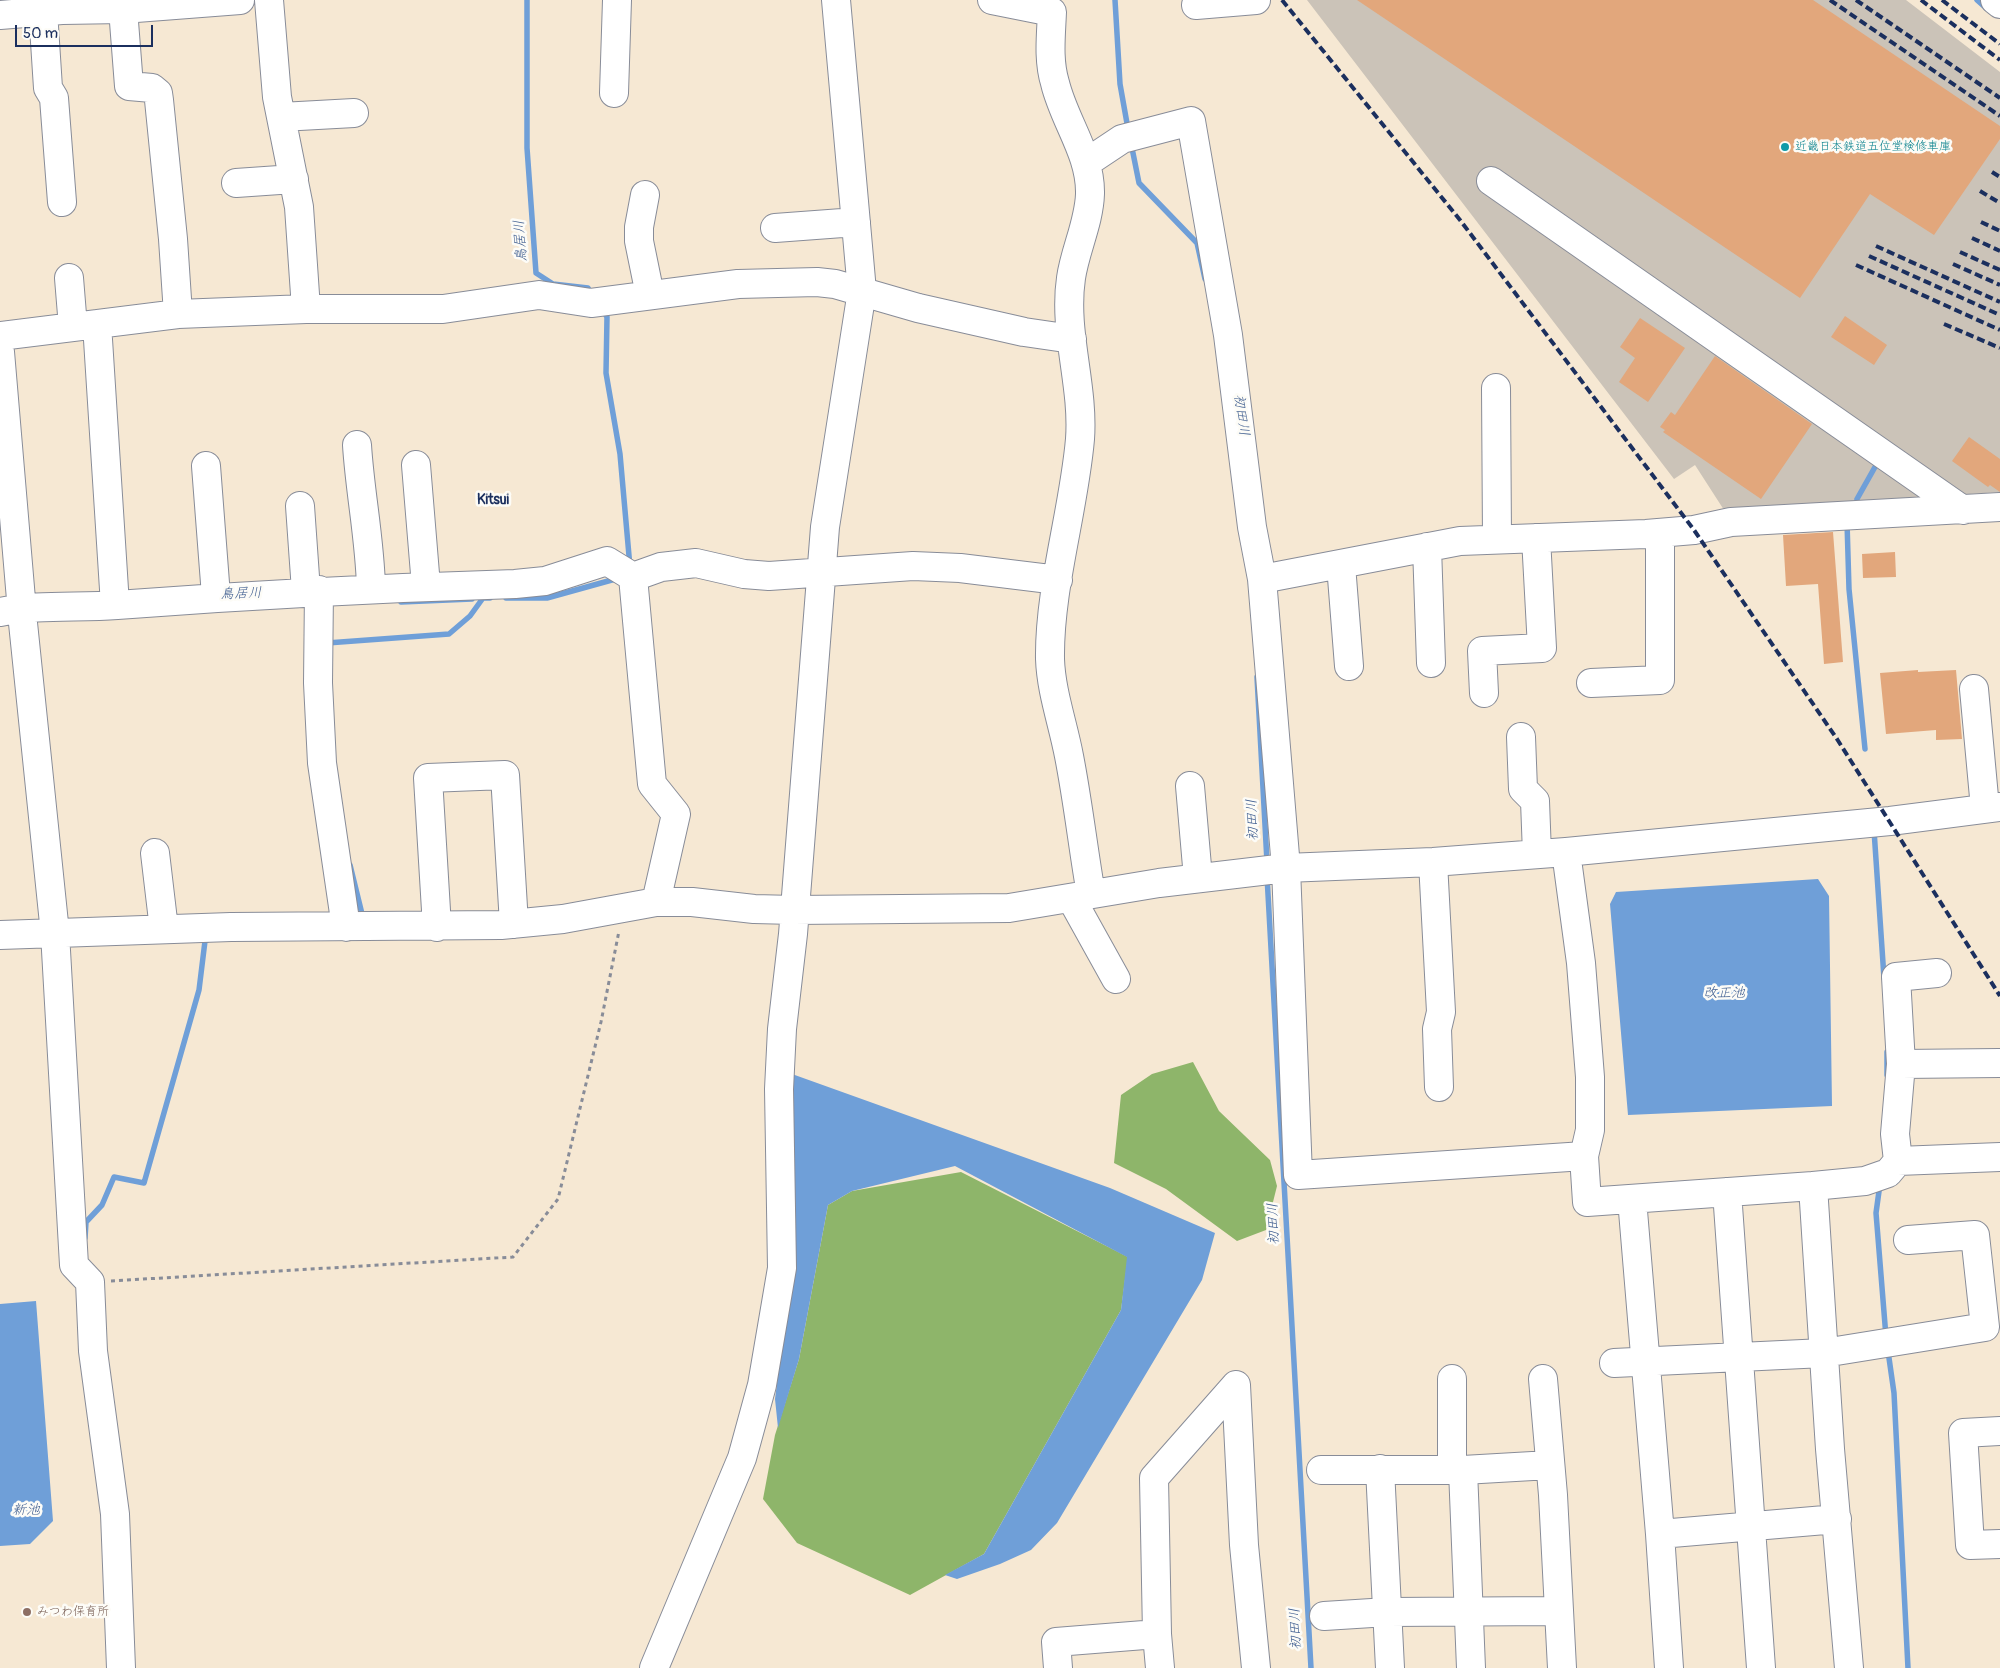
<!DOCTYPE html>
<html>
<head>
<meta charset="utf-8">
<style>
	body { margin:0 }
	#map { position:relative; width:2000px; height:1668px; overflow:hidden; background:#f6e8d3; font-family:Pangolin,sans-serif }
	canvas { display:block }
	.scale { position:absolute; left:15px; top:25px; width:138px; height:22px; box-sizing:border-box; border:2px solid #1b2f5e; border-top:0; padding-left:6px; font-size:15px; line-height:18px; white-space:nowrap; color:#1b2f5e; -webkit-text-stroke:4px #fdfcf7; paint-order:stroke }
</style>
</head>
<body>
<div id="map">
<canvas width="2000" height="1668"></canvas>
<div class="scale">50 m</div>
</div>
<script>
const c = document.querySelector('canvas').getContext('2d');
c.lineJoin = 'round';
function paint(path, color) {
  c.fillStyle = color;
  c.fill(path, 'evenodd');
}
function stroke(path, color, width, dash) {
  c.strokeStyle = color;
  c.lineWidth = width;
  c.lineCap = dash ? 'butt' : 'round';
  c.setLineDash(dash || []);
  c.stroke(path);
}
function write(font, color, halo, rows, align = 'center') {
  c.font = font + ' Pangolin,"Klee One",sans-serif';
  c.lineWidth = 5;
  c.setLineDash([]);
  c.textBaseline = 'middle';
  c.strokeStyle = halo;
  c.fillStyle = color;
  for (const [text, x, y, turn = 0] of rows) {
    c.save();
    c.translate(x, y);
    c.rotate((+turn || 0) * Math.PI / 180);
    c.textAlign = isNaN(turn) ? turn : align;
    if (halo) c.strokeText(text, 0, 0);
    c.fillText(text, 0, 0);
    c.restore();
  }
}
paint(new Path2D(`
	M1307,0H1906L2000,72V492L1724,510L1695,465L1674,479Z`), '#cbc3b8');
paint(new Path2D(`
	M1193,1062L1219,1111L1270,1160L1277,1186L1266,1230L1237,1241L1166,1189L1114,1163L1121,1095L1152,1074Z
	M961,1172L1128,1257L1121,1310L984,1554L910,1595L797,1543L763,1499L775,1435L799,1359L828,1205L852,1191Z`), '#8eb56a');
paint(new Path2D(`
	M1818,879L1829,896L1832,1106L1628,1115L1610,904L1616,892Z
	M792,1074L1110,1188L1215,1233L1202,1280L1057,1523L1031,1550L1000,1564L957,1579L945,1575L984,1554L1121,1310L1127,1257L955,1166L852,1191L828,1205L799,1359L778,1428L775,1399L796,1235Z
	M36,1301L53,1521L30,1544L0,1546V1304Z`), '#6f9fd8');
stroke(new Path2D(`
	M527,0V148L536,273L553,284L588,288L591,294
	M1115,0L1120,84L1128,129
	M1977,0L1986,8
	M1131,143L1139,183L1197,243L1205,279
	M602,309L607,317L606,373L620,454L630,567
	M1857,499L1875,467
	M1847,522L1849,589L1865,749
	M506,598H547L619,578
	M401,602L472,599
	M327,646V643L449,634L470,616L483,598H490
	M1257,677L1267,862
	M1874,830L1884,978
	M350,865L362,914L359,918
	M1267,876L1311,1668
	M1887,1075V1052
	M1880,1184L1876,1213L1886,1337
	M85,1238L86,1222L102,1205L114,1177L144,1183L199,990L205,941L210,939
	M1888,1351L1894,1393L1908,1668`), '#6f9fd8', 5.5);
paint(new Path2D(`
	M1357,0H1813L2000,126V139L1934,235L1870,194L1800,298Z
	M1845,316L1887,345L1874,365L1831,337Z
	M1640,318L1685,348L1648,402L1619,382L1635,358L1620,347Z
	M1715,356L1812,424L1761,499L1663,432L1665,430L1660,427L1671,412L1675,415Z
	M1969,437L2000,459V492L1990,485L1988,487L1952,461Z
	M1833,532L1843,662L1824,664L1818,584L1786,586L1783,535Z
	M1895,552L1896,577L1863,578L1862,554Z
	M1918,670V672L1956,670L1962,739L1936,740V730L1886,734L1880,673Z`), '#e2a77c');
const minor = new Path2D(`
	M269,0L277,97L299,207L306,309
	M992,0L1052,12C1051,36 1048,60 1055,83C1064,121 1091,154 1090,194C1089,223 1075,250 1071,278C1063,332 1084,385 1080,439C1074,510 1049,588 1050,659C1051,691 1063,724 1069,756C1078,802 1083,848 1091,894
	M1995,0L2000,4
	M1196,5L1256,0
	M123,9L129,86L152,88L158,93L159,100L173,239L178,314
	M43,11L48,88L54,98L62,202
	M0,15L62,10L123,9L240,0
	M614,93L617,0
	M281,117L354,113
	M1086,163L1122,139L1191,121L1228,335L1252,527L1262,579L1286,868L1298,1175L1584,1156
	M1491,181L1963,510
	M236,183L294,179
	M645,195L639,227V241L650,295
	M775,228L856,222
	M69,278L73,327
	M97,324L115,605
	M0,336L178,314L306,309H443L539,295L591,303L738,284L817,282L835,284L918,308L1024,332L1072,339
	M0,352L23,623L55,933L74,1265L90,1282L93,1351L115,1514L121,1668
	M1496,388L1497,539
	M357,445C360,493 370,540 371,588
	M416,465L426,586
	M206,466L216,596
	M300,506L306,591
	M1427,547L1431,663
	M1341,565L1349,666
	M1262,579L1460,541L1646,534L1694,530L1731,522L2000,507
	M319,590L318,683L322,763L346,927
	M0,612C38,604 78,608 117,605C250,595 382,588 515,584L545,581L607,561L633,577
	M1591,683L1660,680V533
	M1974,689L1985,808
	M1484,693L1482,651L1542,648L1536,538
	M1521,737L1523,789L1535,801L1537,854
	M1190,786L1198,878
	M1566,852L1581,963L1590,1077V1130L1584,1156L1587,1202L1813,1186L1830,1449L1849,1668
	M155,853L164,929
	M1433,862L1441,1012L1437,1029L1439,1087
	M1071,898L1116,979
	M656,902L676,814L652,784L633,577L661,567L696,563L744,574L769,576L913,566L960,568L1058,580
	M437,927L428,778L505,775L514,924
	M0,935L231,927L501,925L563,919L656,902H692L754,909L794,910L1009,908L1159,883L1286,868L1433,862L1566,852L1890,821L2000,807
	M1901,1064L2000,1063
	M1898,1161L2000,1157
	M1813,1186L1865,1181L1888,1173L1898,1161L1895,1134L1901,1064L1896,977L1937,973
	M1727,1192L1761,1668
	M1632,1199L1660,1534L1669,1668
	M1614,1363L1824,1353L1985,1327L1975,1235L1908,1240
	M1543,1379L1553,1495L1562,1668
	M1236,1385L1244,1545L1256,1668
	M2000,1431L1963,1433L1970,1545L2000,1544
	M1380,1469L1390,1668
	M1321,1470H1463L1471,1668
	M1452,1470V1379
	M1463,1470L1550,1465
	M1660,1534L1837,1519
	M1324,1616L1388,1612L1559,1611
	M1157,1634L1160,1668
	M654,1668L742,1458L762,1385L782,1268L779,1089L782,1029L793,934L825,527L862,291L836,0
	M1058,1668L1056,1642L1157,1634L1154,1478L1236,1385`);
stroke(minor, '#888c98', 30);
stroke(new Path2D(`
	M111,1281L513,1257L558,1199L601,1022L619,931`), '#888c98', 3, [4, 4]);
stroke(minor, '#fff', 28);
stroke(new Path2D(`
	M1282,0L1460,220L1694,530L1837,739L2000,996
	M1830,0L2000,116
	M1856,0L2000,98
	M1921,0L2000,60
	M1942,0L2000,44
	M1992,172L2000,177
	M1980,191L2000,203
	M1981,222L2000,231
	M1972,238L2000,251
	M1876,246L2000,302
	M1960,252L2000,270
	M1869,256L2000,315
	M1953,264L2000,285
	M1856,265L2000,330
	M1944,324L2000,348`), '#1b2f5e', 4, [8, 4]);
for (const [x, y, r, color] of [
	[1785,147,5,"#0f9aa8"],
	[27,1612,5,"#8d6e63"]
]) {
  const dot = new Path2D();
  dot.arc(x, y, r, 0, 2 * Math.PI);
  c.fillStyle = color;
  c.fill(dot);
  stroke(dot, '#fdfcf7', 2);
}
write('12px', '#0d838f', '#fdfcf7', [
	["近畿日本鉄道五位堂検修車庫",1795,147]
], 'left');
write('12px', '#785e54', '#fdfcf7', [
	["みつわ保育所",37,1612]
], 'left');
write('italic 14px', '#3d5c8f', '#fdfcf7', [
	["鳥居川",521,241,-94],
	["初田川",1241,415,82],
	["鳥居川",241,594,-2],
	["初田川",1253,820,-93],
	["改正池",1724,993],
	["初田川",1274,1224,-93],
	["新池",26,1510],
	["初田川",1296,1629,-93]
]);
write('bold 14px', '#1b2f5e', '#fdfcf7', [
	["Kitsui",493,500]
]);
</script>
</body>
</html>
